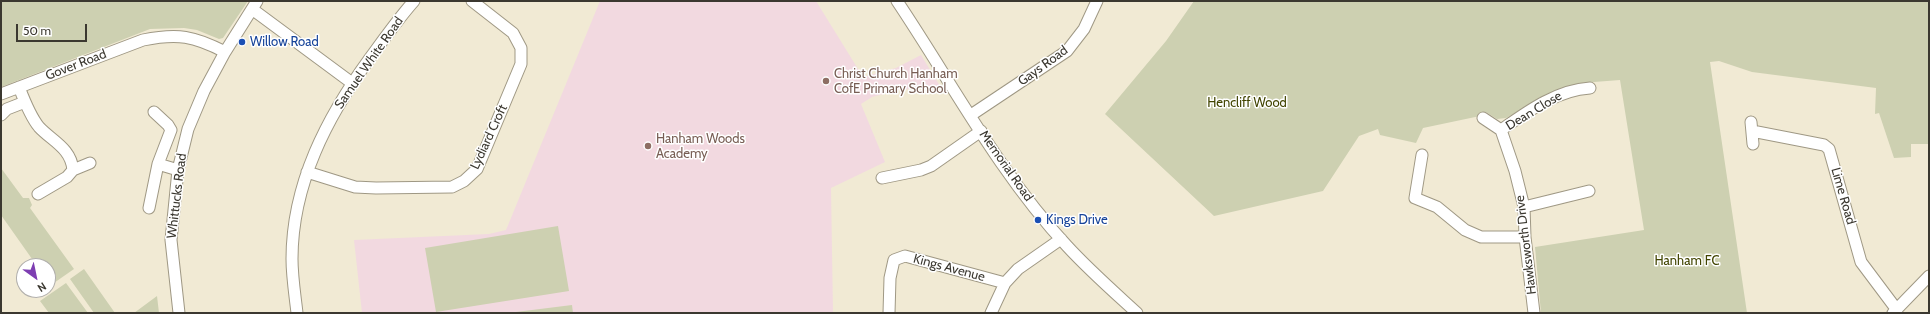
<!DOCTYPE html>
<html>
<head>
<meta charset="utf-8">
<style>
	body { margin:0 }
	#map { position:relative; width:1930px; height:314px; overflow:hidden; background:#f1ead4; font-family:Cabin,sans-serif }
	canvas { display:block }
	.frame { position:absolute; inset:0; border:2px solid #3b3830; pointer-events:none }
	.north { position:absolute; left:16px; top:258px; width:40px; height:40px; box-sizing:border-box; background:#fff; border:1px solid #b1afac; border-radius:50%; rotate:147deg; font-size:11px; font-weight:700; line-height:16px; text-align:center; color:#3b3830 }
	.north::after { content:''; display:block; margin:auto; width:14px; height:18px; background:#7e3eb2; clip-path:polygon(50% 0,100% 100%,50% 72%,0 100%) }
	.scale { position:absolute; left:16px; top:24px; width:71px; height:18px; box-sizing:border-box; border:2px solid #3b3830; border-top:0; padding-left:5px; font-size:12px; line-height:14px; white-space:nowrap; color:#3b3830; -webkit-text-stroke:3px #fff; paint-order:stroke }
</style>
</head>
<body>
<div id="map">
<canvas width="1930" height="314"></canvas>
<div class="frame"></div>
<div class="north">N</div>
<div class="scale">50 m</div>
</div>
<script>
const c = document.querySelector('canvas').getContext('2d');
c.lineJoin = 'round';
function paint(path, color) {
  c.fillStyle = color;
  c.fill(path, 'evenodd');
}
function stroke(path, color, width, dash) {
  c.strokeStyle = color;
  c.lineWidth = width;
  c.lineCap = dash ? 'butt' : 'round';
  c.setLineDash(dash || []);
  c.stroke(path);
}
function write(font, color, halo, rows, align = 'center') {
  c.font = font + ' Cabin,sans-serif';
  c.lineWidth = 3;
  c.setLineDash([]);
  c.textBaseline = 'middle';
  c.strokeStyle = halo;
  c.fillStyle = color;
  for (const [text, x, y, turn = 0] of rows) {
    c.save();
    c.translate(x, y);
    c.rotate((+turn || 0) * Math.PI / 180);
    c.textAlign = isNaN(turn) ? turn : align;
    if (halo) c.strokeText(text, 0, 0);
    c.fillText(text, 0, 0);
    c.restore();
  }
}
paint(new Path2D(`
	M600,1H816L863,77L896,68L921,55L940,86L899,90L872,97L861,104L885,162L831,188L833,313H362L354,240L489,234L506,230Z`), '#f2d9e0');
paint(new Path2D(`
	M1,1H248L223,38L219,39L197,30L184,28L150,29L1,87Z
	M1194,1H1929V144H1911V157L1894,158L1879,113L1875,114L1876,88L1752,72L1719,61L1710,62L1747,313H1541L1535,247L1644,230L1620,80L1581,83L1561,88L1506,118L1497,119L1486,112L1480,116L1423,128L1416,143L1380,135L1378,129L1359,136L1323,191L1214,216L1105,114L1166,41Z
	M1,168L23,198H29L32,205L30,208L74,269L51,285L48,281V266H37L1,215Z
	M558,226L569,291L436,312L425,248Z
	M84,269L115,313H94L70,279Z
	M66,283L88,313H49L40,301Z
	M157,296L159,313H134Z
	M572,305L573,313H508Z`), '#cdd0b1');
const minor = new Path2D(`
	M897,1C952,83 999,173 1067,246C1089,270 1113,291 1137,313
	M252,9L352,83
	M19,87C24,100 30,116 39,127C52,141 71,148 73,170L67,177L38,194
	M1,94L143,40C178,33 194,36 225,52
	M1,115L7,109L25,102
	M971,115L1067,51L1084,29L1097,1
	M1483,118L1501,130L1515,171L1524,207L1525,237L1534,313
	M1751,122L1753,144
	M1501,130C1528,111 1557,90 1590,88
	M1752,131L1824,145L1829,149L1861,262L1897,310
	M1422,155L1415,198L1437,207L1465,230L1481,237H1525
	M158,164L178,170
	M73,170L90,163
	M307,172L355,187L376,188L452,187L464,181L477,169L521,64V48L513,33L472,1
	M882,178L921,170L931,166L981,131
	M1524,207L1589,191
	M149,208L158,164L171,130L168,125L154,112
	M179,313L171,240L178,170L188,129L204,91L225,52L257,1
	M297,313C295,295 292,277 292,259C292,184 327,117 370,58C384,39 398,19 414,1
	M889,313L890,278L894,260L905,256L1005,283
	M991,313L1005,283L1018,269L1061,239
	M1893,313L1929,276`);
stroke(minor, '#9f9884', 13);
stroke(minor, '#fff', 11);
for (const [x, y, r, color] of [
	[242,42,4,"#1a4fb4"],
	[826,81,4,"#8d6e63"],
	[648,146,4,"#8d6e63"],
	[1038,220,4,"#1a4fb4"]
]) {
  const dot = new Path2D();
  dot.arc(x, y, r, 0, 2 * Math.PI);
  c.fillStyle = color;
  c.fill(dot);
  stroke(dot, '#fff', 1.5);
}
write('13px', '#164399', '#fff', [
	["Willow Road",250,42],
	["Kings Drive",1046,220]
], 'left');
write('13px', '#3b3830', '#fff', [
	["Samuel White Road",369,63,-55],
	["Gover Road",76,65,-21],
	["Gays Road",1043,66,-36],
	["Dean Close",1534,111,-31],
	["Lydiard Croft",489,137,-65],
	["Memorial Road",1006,166,55],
	["Whittucks Road",177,196,-83],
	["Lime Road",1843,196,74],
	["Hawksworth Drive",1526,245,-97],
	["Kings Avenue",949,268,15]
]);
write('13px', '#785e54', '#fff', [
	["Christ Church Hanham",834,74],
	["CofE Primary School",834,89],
	["Hanham Woods",656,139],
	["Academy",656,154]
], 'left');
write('13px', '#414400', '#fff', [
	["Hencliff Wood",1247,103],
	["Hanham FC",1687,261]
]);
</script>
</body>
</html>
